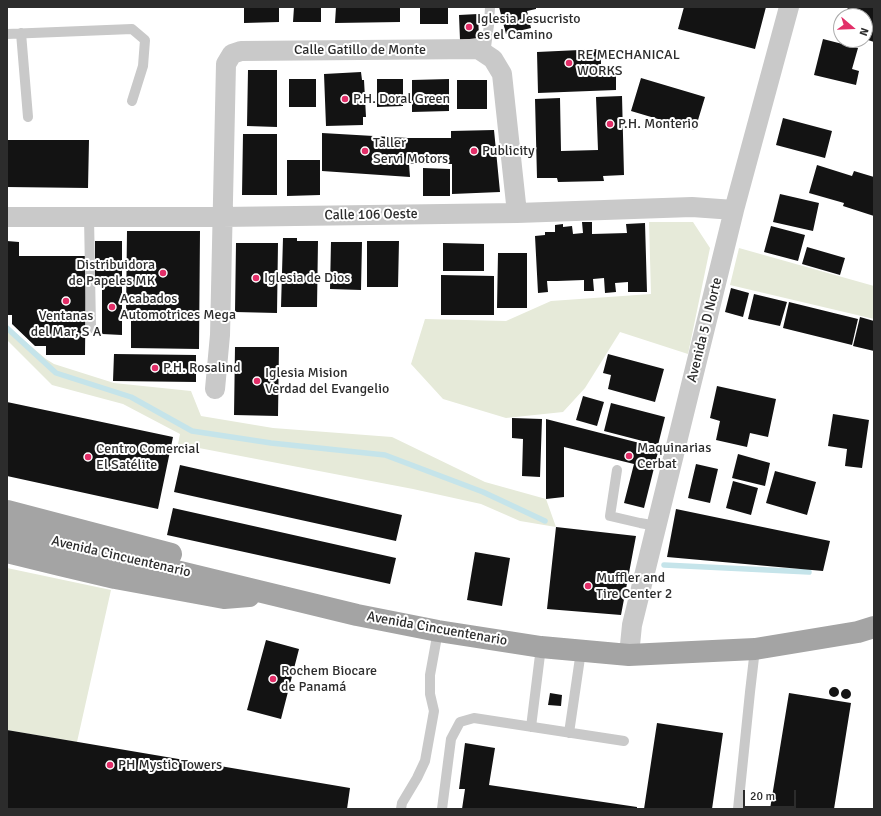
<!DOCTYPE html>
<html>
<head>
<meta charset="utf-8">
<style>
	body { margin:0 }
	#map { position:relative; width:881px; height:816px; overflow:hidden; background:#fff; font-family:Signika,sans-serif }
	canvas { display:block }
	.frame { position:absolute; inset:0; border:8px solid #2c2c2c; pointer-events:none }
	.north { position:absolute; left:833px; top:8px; width:40px; height:40px; box-sizing:border-box; background:#fff; border:1px solid #ababab; border-radius:50%; rotate:109deg; font-size:11px; font-weight:700; line-height:16px; text-align:center; color:#2c2c2c }
	.north::after { content:''; display:block; margin:auto; width:14px; height:18px; background:#e22e68; clip-path:polygon(50% 0,100% 100%,50% 72%,0 100%) }
	.scale { position:absolute; left:743px; top:790px; width:53px; height:18px; box-sizing:border-box; border:2px solid #2c2c2c; border-top:0; padding-left:5px; font-size:12px; line-height:14px; white-space:nowrap; color:#2c2c2c; -webkit-text-stroke:3px #fff; paint-order:stroke }
</style>
</head>
<body>
<div id="map">
<canvas width="881" height="816"></canvas>
<div class="frame"></div>
<div class="north">N</div>
<div class="scale">20 m</div>
</div>
<script>
const c = document.querySelector('canvas').getContext('2d');
c.lineJoin = 'round';
function paint(path, color) {
  c.fillStyle = color;
  c.fill(path, 'evenodd');
}
function stroke(path, color, width, dash) {
  c.strokeStyle = color;
  c.lineWidth = width;
  c.lineCap = dash ? 'butt' : 'round';
  c.setLineDash(dash || []);
  c.stroke(path);
}
function write(font, color, halo, rows, align = 'center') {
  c.font = font + ' Signika,sans-serif';
  c.lineWidth = 4;
  c.setLineDash([]);
  c.textBaseline = 'middle';
  c.strokeStyle = halo;
  c.fillStyle = color;
  for (const [text, x, y, turn = 0] of rows) {
    c.save();
    c.translate(x, y);
    c.rotate((+turn || 0) * Math.PI / 180);
    c.textAlign = isNaN(turn) ? turn : align;
    if (halo) c.strokeText(text, 0, 0);
    c.fillText(text, 0, 0);
    c.restore();
  }
}
paint(new Path2D(`
	M649,222H693L710,248L688,354L620,332L585,388L563,412L506,418L443,399L411,364L425,319L506,321L551,301L651,294Z
	M739,248L874,286V319L730,285Z
	M7,326L46,359L54,364L114,383L191,391L201,416L273,428L392,437L485,482L546,499L556,527L520,521L481,504L413,489L178,444L180,434L123,404L52,385L7,340Z
	M7,568L111,590L77,742L7,730Z`), '#e6ead9');
stroke(new Path2D(`
	M7,328L56,373L131,397L192,431L271,443L385,455L483,492L545,521
	M664,565L809,572`), '#c5e4ea', 5.5);
paint(new Path2D(`
	M244,7H279V22L244,23Z
	M294,7H321V22H293Z
	M336,7H400V22L335,23Z
	M420,7H448V24H420Z
	M499,7H536V9L527,11L531,28L506,34Z
	M684,7H766L755,49L678,29Z
	M848,7H874V42L865,39V16H846Z
	M478,14L479,38L460,40L459,15Z
	M823,39L858,48L852,69L859,71L856,85L814,75Z
	M601,49V75H616V90L538,93L537,52Z
	M248,70H277V127L247,126Z
	M361,72L362,80H364L366,117H363V125L326,126L324,74Z
	M641,78L705,97L695,130L631,111Z
	M289,79H316V107H289Z
	M377,79H403V106L377,107Z
	M449,79V111L412,112V80Z
	M457,80H487V109H457Z
	M622,96L624,175L603,176L604,181L558,182L557,178H537L535,99L560,98L561,151L598,150L596,97Z
	M783,118L832,131L825,158L776,145Z
	M494,130L500,192L452,194V164H409L410,177L322,171V133L408,138H451V131Z
	M243,134H277V195H242Z
	M7,140H89L88,188L7,187Z
	M287,160H320V195L287,196Z
	M817,165L852,176L854,171L874,177V216L843,206L844,203L809,193Z
	M423,168L450,169V196H423Z
	M780,194L819,203L813,231L773,222Z
	M582,222H592V234L627,233L626,224L645,223L647,292H628V282L615,283L616,292L605,293L604,278L593,279L594,291H584V280L557,281H547L548,292L538,293L535,236L545,235V232H555V225L563,224V227L572,226L573,234L583,233Z
	M771,226L805,235L798,261L764,252Z
	M127,231H200L199,349L131,348V314L126,315Z
	M283,238H297V241H318L317,307H281Z
	M7,241L19,242V256H86L85,355H46V346H35L12,324V315H7Z
	M95,241H122V335L102,334V279H95Z
	M367,241H399L398,287H367Z
	M331,242H362L361,290L330,289Z
	M236,243H278L277,313L235,312Z
	M443,243L484,244V271H443Z
	M807,247L845,258L840,275L802,264Z
	M498,253H527V308H497Z
	M441,275L494,276V315H441Z
	M731,288L749,293L743,317L725,312Z
	M754,294L787,302L780,326L748,319Z
	M789,302L858,319L852,345L783,328Z
	M860,317L874,321V351L853,346Z
	M235,347H279L278,416L234,415Z
	M114,354L196,355V382L113,381Z
	M608,354L664,369L655,402L608,389L611,375L603,373Z
	M717,386L776,399L768,437L750,433L747,447L716,440L720,421L710,418Z
	M583,396L604,402L597,426L576,420Z
	M7,402L173,437L158,509L7,476Z
	M611,403L665,417L658,445L604,431Z
	M833,414L869,420L862,468L845,466L847,449L828,446Z
	M512,418L542,419L540,477L522,476L523,439L512,438Z
	M546,419L659,448L644,508L624,503L634,464L564,447V497L546,499Z
	M738,454L770,463L765,486L732,478Z
	M696,464L718,469L710,503L688,498Z
	M180,465L402,515L396,541L174,492Z
	M775,471L816,482L807,515L766,503Z
	M733,481L758,488L751,515L726,508Z
	M173,508L396,558L390,584L167,535Z
	M676,509L830,541L823,571L667,557Z
	M556,527L636,536L621,615L547,609Z
	M475,552L510,558L502,606L467,600Z
	M266,640L299,649L281,719L247,710Z
	M829 692a5 5 0 1 1 10 0a5 5 0 1 1-10 0Z
	M841 694a5 5 0 1 1 10 0a5 5 0 1 1-10 0Z
	M550,693L562,695L561,706L548,705Z
	M789,693L851,703L834,809H770Z
	M657,723L723,733L712,809H644Z
	M7,730L350,788L347,809H7Z
	M465,743L495,748L489,785L637,807V809H462L465,789H459Z`), '#131313');
stroke(new Path2D(`
	M21,33L28,117
	M7,34L132,29L145,40L143,66L132,101
	M485,54L489,25L490,7
	M89,217L91,328
	M617,470L610,516L640,523L657,526
	M531,727L541,647
	M569,733L581,651
	M401,809L402,803L417,778L425,761L434,711L430,694V675L438,631
	M442,809L451,739L460,722L474,718L624,741
	M738,809L750,692L755,649`), '#c9c9c9', 10);
stroke(new Path2D(`
	M7,217H222L517,213L692,207L734,210
	M215,389L220,335L226,64L232,54L241,51L478,49L493,59L502,74L517,213
	M629,655L632,625L734,210L789,7`), '#c9c9c9', 20);
stroke(new Path2D(`
	M7,511L171,554
	M7,530L357,615L438,631L541,647L629,655L755,649L858,632L874,627
	M7,552L60,565L115,578L224,598L249,596`), '#a4a4a4', 22);
for (const [x, y, r, color] of [
	[469,27,4,"#e22e68"],
	[569,63,4,"#e22e68"],
	[345,99,4,"#e22e68"],
	[610,124,4,"#e22e68"],
	[365,151,4,"#e22e68"],
	[474,151,4,"#e22e68"],
	[163,273,4,"#e22e68"],
	[256,278,4,"#e22e68"],
	[66,301,4,"#e22e68"],
	[112,307,4,"#e22e68"],
	[155,368,4,"#e22e68"],
	[257,381,4,"#e22e68"],
	[629,456,4,"#e22e68"],
	[88,457,4,"#e22e68"],
	[588,586,4,"#e22e68"],
	[273,679,4,"#e22e68"],
	[110,765,4,"#e22e68"]
]) {
  const dot = new Path2D();
  dot.arc(x, y, r, 0, 2 * Math.PI);
  c.fillStyle = color;
  c.fill(dot);
  stroke(dot, '#fff', 1.5);
}
write('14px', '#2c2c2c', '#fff', [
	["Iglesia Jesucristo",477,19],
	["es el Camino",477,35],
	["RE MECHANICAL",577,55],
	["WORKS",577,71],
	["P.H. Doral Green",353,99],
	["P.H. Monterio",618,124],
	["Taller",373,143],
	["Servi Motors",373,159],
	["Publicity",482,151],
	["Distribuidora",155,265,"right"],
	["de Papeles MK",155,281,"right"],
	["Iglesia de Dios",264,278],
	["Acabados",120,299],
	["Automotrices Mega",120,315],
	["Ventanas",66,316,"center"],
	["del Mar, S A",66,332,"center"],
	["P.H. Rosalind",163,368],
	["Iglesia Mision",265,373],
	["Verdad del Evangelio",265,389],
	["Maquinarias",637,448],
	["Cerbat",637,464],
	["Centro Comercial",96,449],
	["El Satélite",96,465],
	["Muffler and",596,578],
	["Tire Center 2",596,594],
	["Rochem Biocare",281,671],
	["de Panamá",281,687],
	["PH Mystic Towers",118,765]
], 'left');
write('14px', '#2c2c2c', '#fff', [
	["Calle Gatillo de Monte",360,50],
	["Calle 106 Oeste",371,215,-1],
	["Avenida 5 D Norte",705,330,-76],
	["Avenida Cincuentenario",121,557,13],
	["Avenida Cincuentenario",437,629,10]
]);
</script>
</body>
</html>
